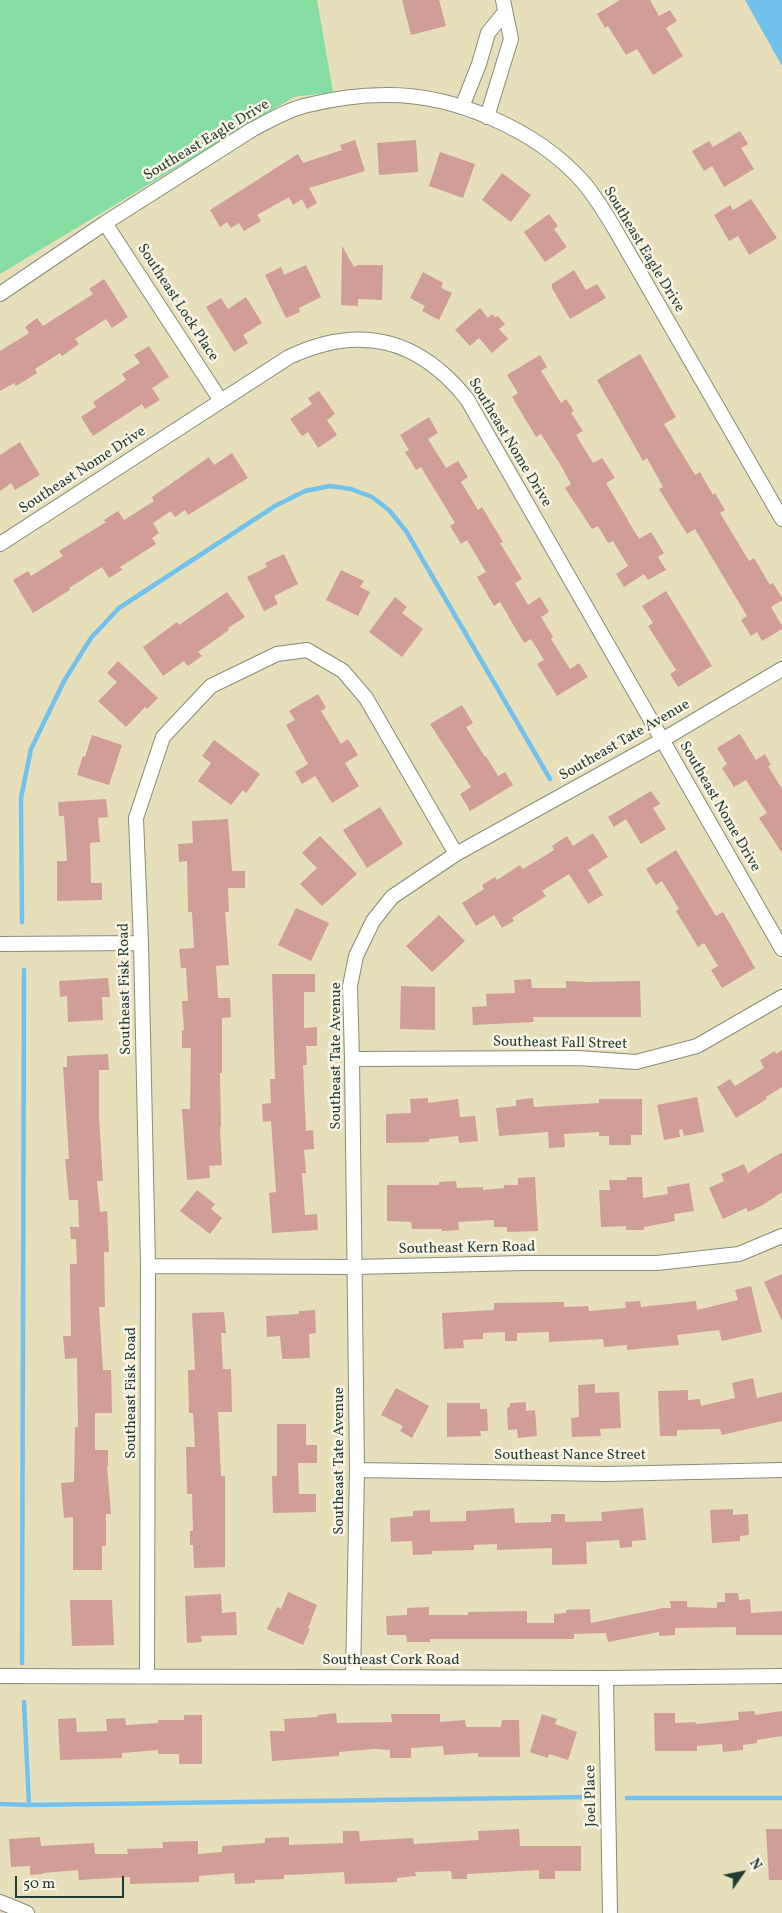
<!DOCTYPE html>
<html>
<head>
<meta charset="utf-8">
<style>
	body { margin:0 }
	#map { position:relative; width:782px; height:1913px; overflow:hidden; background:#e7dfba; font-family:Vollkorn,serif }
	canvas { display:block }
	.north { position:absolute; left:717px; top:1848px; width:50px; height:50px; -webkit-text-stroke:4px #fcf5e5; paint-order:stroke; rotate:57deg; font-size:14px; font-weight:700; line-height:20px; text-align:center; color:#1f3d34 }
	.north::after { content:''; display:block; margin:auto; width:18px; height:22px; background:#1f3d34; clip-path:polygon(50% 0,100% 100%,50% 72%,0 100%) }
	.scale { position:absolute; left:15px; top:1876px; width:109px; height:22px; box-sizing:border-box; border:2px solid #1f3d34; border-top:0; padding-left:6px; font-size:15px; line-height:18px; white-space:nowrap; color:#1f3d34; -webkit-text-stroke:4px #fcf5e5; paint-order:stroke }
</style>
</head>
<body>
<div id="map">
<canvas width="782" height="1913"></canvas>
<div class="north">N</div>
<div class="scale">50 m</div>
</div>
<script>
const c = document.querySelector('canvas').getContext('2d');
c.lineJoin = 'round';
function paint(path, color) {
  c.fillStyle = color;
  c.fill(path, 'evenodd');
}
function stroke(path, color, width, dash) {
  c.strokeStyle = color;
  c.lineWidth = width;
  c.lineCap = dash ? 'butt' : 'round';
  c.setLineDash(dash || []);
  c.stroke(path);
}
function write(font, color, halo, rows, align = 'center') {
  c.font = font + ' Vollkorn,serif';
  c.lineWidth = 5;
  c.setLineDash([]);
  c.textBaseline = 'middle';
  c.strokeStyle = halo;
  c.fillStyle = color;
  for (const [text, x, y, turn = 0] of rows) {
    c.save();
    c.translate(x, y);
    c.rotate((+turn || 0) * Math.PI / 180);
    c.textAlign = isNaN(turn) ? turn : align;
    if (halo) c.strokeText(text, 0, 0);
    c.fillText(text, 0, 0);
    c.restore();
  }
}
paint(new Path2D(`
	M0,0H317L333,92L294,97L0,274Z`), '#85dda2');
paint(new Path2D(`
	M745,0H782V66Z`), '#72c0ec');
stroke(new Path2D(`
	M22,922L21,798L31,749L64,681L91,638L119,608L275,506L305,491L330,486L351,489L372,497L389,510L406,531L550,779
	M22,1663L24,970
	M24,1702L29,1805
	M627,1798H782
	M0,1804L29,1805L588,1797`), '#72c0ec', 4.5);
paint(new Path2D(`
	M402,0H439L446,26L411,35Z
	M620,0H650L659,16L670,10L677,21L666,28L683,56L653,75L637,49L626,55L608,26L605,28L597,14Z
	M740,131L748,144L741,148L754,169L724,187L712,166L704,171L692,151L709,141L713,147Z
	M355,140L365,171L309,188L317,203L307,209L302,199L293,205L289,197L257,215L261,221L244,231L239,223L231,228L227,222L220,227L210,210L298,154L303,163L342,150L340,145Z
	M416,140L418,172L379,175L377,143Z
	M440,152L475,164L463,198L429,186Z
	M502,173L531,195L511,222L482,200Z
	M751,199L777,238L749,255L738,236L729,241L714,215L730,205L733,210Z
	M549,214L558,226L554,229L567,247L545,262L524,232Z
	M342,246L354,267L358,265H383L382,300L358,299V306L341,305Z
	M306,265L321,297L299,308L300,312L286,318L265,275L281,267L284,275Z
	M574,270L586,290L597,284L606,298L570,319L552,288V284Z
	M423,272L443,283L441,288L452,293L439,320L422,311L425,306L410,298Z
	M104,279L128,317L112,328L106,319L75,339L79,344L62,356L60,353L35,369L37,373L16,386L14,383L0,391V351L29,333L25,327L37,318L43,326L93,294L89,289Z
	M246,297L262,323L243,335L248,343L234,352L206,307L221,298L228,309Z
	M480,308L488,318L492,314L495,317L498,316L505,324L499,329L508,339L492,353L479,338L470,346L455,330Z
	M149,346L169,377L152,388L160,400L145,409L142,404L93,436L81,417L96,407L93,402L126,380L122,374L140,363L134,355Z
	M640,354L676,417L664,424L695,475L700,472L713,495L715,493L725,510L720,513L749,561L754,558L770,585L773,583L782,598V600L771,607L782,626V629L762,641L757,632L751,636L741,620L747,616L695,529L687,534L659,489L663,487L647,458L643,461L597,380Z
	M540,355L547,367L541,371L561,403L566,399L574,411L571,413L583,431L576,435L593,463L602,458L615,478L606,483L639,539L651,532L664,553L658,557L666,570L648,580L644,574L624,587L616,574L628,566L613,541L608,543L598,526L592,529L565,488L571,484L560,464L541,434L536,437L512,397L518,393L507,375Z
	M319,391L335,414L327,420L337,435L318,448L308,432L302,436L290,419L312,404L308,398Z
	M429,417L438,433L428,439L446,468L458,461L468,477L461,482L478,510L482,507L503,542L500,543L522,579L515,583L528,605L540,597L549,612L541,617L553,637L551,639L570,669L579,663L588,677L557,696L537,664L544,660L531,639L524,643L500,602L494,606L477,577L486,572L467,540L461,544L450,526L455,523L421,467L416,470L405,452L409,450L400,435Z
	M20,442L40,475L15,490L11,483L0,491V455Z
	M232,453L248,478L188,515L185,510L175,517L171,511L153,523L159,533L152,538L156,544L120,567L122,570L109,578L102,567L69,588L70,590L33,613L13,580L28,571L31,576L63,556L59,551L106,522L104,520L118,511L124,520L154,501L152,497L209,457L214,465Z
	M284,554L298,584L274,596L278,604L264,611L247,577L267,567L265,563Z
	M341,570L364,581L360,587L370,592L358,616L326,600Z
	M666,591L712,666L678,687L670,674L676,670L648,626L653,623L642,606Z
	M227,592L245,617L228,628L229,630L198,652L202,656L188,666L184,661L163,676L143,647L177,622L179,625Z
	M395,597L407,607L402,613L423,629L402,657L369,632Z
	M118,661L158,698L147,709L145,707L126,727L98,701L117,682L107,673Z
	M318,694L326,708L321,711L341,744L348,739L358,755L345,763L359,786L332,803L315,776L302,784L295,772L308,764L286,725L295,720L289,711Z
	M462,705L473,723L466,727L485,757L486,756L498,776L505,772L513,785L470,811L460,794L471,787L430,724Z
	M740,734L756,760L765,754L771,765L768,766L782,789V853L759,818L767,813L746,780L734,787L722,768L727,764L717,748Z
	M92,735L122,745L109,785L77,775L83,756L85,757Z
	M214,740L260,774L246,793L243,790L231,805L198,781L211,763L202,756Z
	M651,791L660,804L653,808L666,829L641,844L626,819L614,827L608,817Z
	M106,799L108,817L98,818L100,842L90,843L91,883H102V900L57,901V861H67L64,816H59L58,802Z
	M380,807L403,844L367,868L343,830Z
	M228,819L232,871H245V888H228L229,912H225L229,965L216,966L218,998H230L231,1017L222,1018V1073H220L221,1127H220L222,1165L209,1166L210,1178L187,1180L182,1109H190L191,1048H182V1030H184L182,1001H188L186,968H181L179,949L194,948L192,912H188L187,861L179,862L178,844L193,843L192,821Z
	M593,833L608,857L588,870L603,895L588,904L569,874L542,891L546,896L512,918L514,921L502,928L494,915L476,926L462,903L484,889L482,885L495,877L497,880L520,865L523,869L554,850L552,846L567,836L573,846Z
	M320,836L357,874L322,906L300,884L317,868L302,853Z
	M676,850L716,916L723,912L755,968L722,988L711,970L718,966L704,943L698,947L676,911L679,909L662,881L656,885L646,869Z
	M296,908L329,923L311,961L278,945Z
	M439,915L465,941L432,972L406,946Z
	M272,974H315V992H304V1028L317,1027V1046H306L307,1065H303L306,1131L313,1130L314,1149L304,1150L306,1173H302L305,1215L317,1214L318,1230L272,1233L269,1193L276,1192L271,1121L263,1122L262,1104L271,1103L270,1079H275Z
	M108,978L110,997H102L103,1020L68,1022L67,996L60,997L59,981Z
	M531,979L532,988H566V981L587,982L640,981L641,1017H533L534,1022L473,1025L472,1007L487,1006L486,994L515,993L514,980Z
	M401,986L435,987V1030L400,1029Z
	M782,1050V1087L766,1097L767,1099L736,1118L717,1087L730,1079L735,1086L764,1068L760,1060L775,1051L776,1054Z
	M108,1054L109,1070H99V1117L103,1181H97L100,1212L107,1211L109,1252H104L105,1307H99L103,1370H111L112,1413H95V1450H108V1466H107L111,1514H106V1546H102V1570H73V1517L64,1518L61,1483L74,1482L75,1427H78L77,1358L65,1359L63,1336H71L70,1264H77L76,1239H71L70,1227H79L78,1200H69L65,1159H69L63,1067H67V1056Z
	M697,1097L704,1132L684,1136L682,1129L679,1130L680,1137L664,1140L657,1105Z
	M428,1098V1103L458,1099L460,1117L475,1116L478,1141L459,1143L458,1136L429,1139V1142L386,1143V1114L411,1113L410,1099Z
	M533,1098L534,1107L599,1103V1099H642V1135H631V1145H609V1136H599V1132L564,1134L565,1147L549,1148L548,1132L499,1136L496,1108L516,1106V1100Z
	M782,1152V1192L763,1205L748,1212L746,1208L723,1219L709,1188L724,1181L721,1174L744,1164L748,1173Z
	M535,1177L538,1231L507,1232V1227H494V1220L458,1222L459,1230L442,1231V1229H412L411,1222L387,1221V1185H439V1182L456,1181L457,1188L483,1187V1190L504,1188V1185H518V1178Z
	M627,1177H642L643,1198L668,1194L667,1187L689,1183L694,1211L674,1214L675,1221L644,1227V1230H626V1226L601,1227L599,1190H610L609,1180H627Z
	M197,1190L215,1204L211,1209L222,1218L210,1234L180,1211Z
	M782,1274V1321L764,1282Z
	M751,1286L762,1332L722,1341L719,1330L677,1335L679,1345L627,1350V1345L604,1347L603,1339L549,1342V1332L517,1333V1341H505V1332L483,1333V1339L463,1340L464,1348L444,1349L442,1313L494,1310V1303L564,1302V1307L588,1306L589,1311L626,1308L625,1302L640,1301L641,1307L696,1301L697,1310L738,1300L735,1290Z
	M315,1310L316,1333L309,1334L310,1358L282,1359L280,1336L267,1337L266,1316L299,1314V1311Z
	M224,1312L226,1333H221L223,1369H231L232,1412H218L221,1476H225V1567L194,1568L193,1545H190V1531H193L192,1494H187L186,1447H195L193,1413H189L188,1370H195L192,1313Z
	M753,1378L757,1398L782,1392V1421L722,1435L720,1429L677,1430V1436H660L658,1391L688,1390V1400L700,1399L701,1406L735,1398L732,1383Z
	M595,1384V1393L619,1392L621,1428L600,1429L601,1436L572,1437L571,1418L579,1417L578,1385Z
	M396,1388L429,1406L412,1438L400,1431L403,1426L381,1415Z
	M526,1402V1411L535,1410L537,1436L518,1438L517,1429L508,1430L507,1408L510,1407V1403Z
	M447,1403H480V1409H487L488,1431H480L481,1436L447,1437Z
	M277,1424H306V1445H317V1463H298L299,1494H316V1512L273,1513L272,1476H277Z
	M514,1508L515,1523L551,1522V1514H565V1522L602,1521L601,1512L643,1508L646,1540L632,1541V1547L620,1548L619,1540L586,1542L587,1564L552,1565V1548L497,1550V1544L474,1545V1550L432,1551V1554L413,1555L412,1541L391,1542L390,1518L413,1516V1511L430,1510V1522L466,1521V1511Z
	M733,1509V1515L748,1514L749,1535L740,1536V1541L712,1543L710,1510Z
	M288,1592L317,1605L308,1628L310,1629L303,1645L267,1629L277,1607L281,1609Z
	M725,1593H738L739,1600L750,1599L751,1613L782,1611V1635H736V1627L675,1628V1635L659,1636V1632L608,1642L606,1633L574,1634V1639H430V1642H407L406,1635H387L386,1616L407,1615V1608L429,1607V1615H468V1612L527,1611V1623H554V1614L566,1613V1610L590,1609L591,1623L663,1608H671L670,1601H687V1607L717,1608V1602H725Z
	M221,1594L222,1613L236,1612L237,1635L201,1636L202,1642L187,1643L185,1596Z
	M70,1600H112L114,1645L72,1646Z
	M754,1711L755,1715L782,1711V1736L757,1740V1743L743,1745V1750L723,1752L722,1744L697,1746V1751H655L654,1713H675V1723L696,1722V1724L739,1720L738,1712Z
	M336,1713L337,1723L392,1722L391,1714H440V1722L465,1720L466,1727H501L502,1720H519L520,1757H478V1753L444,1755L443,1746L411,1748V1758H390V1750L374,1749L339,1752V1756L272,1761L270,1731H285L284,1719L318,1717L317,1715Z
	M542,1714L557,1719L555,1724L577,1732L568,1760L549,1754L548,1758L530,1752Z
	M184,1715H202V1764H179V1754H158V1750L122,1753V1758L60,1760L58,1719L76,1718L77,1732L107,1731L106,1719L125,1718L126,1725L158,1723V1720H184Z
	M519,1829L520,1846H581V1871H555V1879H539V1870L467,1874V1879H452L451,1871L415,1872L416,1876L397,1878V1882L373,1883L345,1884L344,1872L307,1874L284,1875V1879L255,1880V1883L235,1884L234,1873L199,1876V1882L130,1884V1877L79,1880L78,1870L43,1873V1874L30,1875V1866L11,1867L9,1839L40,1837L41,1846L94,1843L95,1854H128L127,1849L163,1848L162,1842L198,1841V1854L222,1852V1846L265,1843V1838L289,1837V1845L343,1843V1831H359L360,1841L413,1838L414,1844L479,1840L478,1831Z
	M766,1829H782V1880H769Z`), '#d09e97');
const minor = new Path2D(`
	M462,107L479,64L488,33L505,12
	M487,117L511,39L503,0
	M105,223L221,401
	M0,294L105,223L253,129C271,120 289,109 308,105C333,99 358,95 383,95C453,93 537,130 583,182C595,196 604,211 613,226L782,519
	M0,544L289,357C359,324 418,338 467,399L782,949
	M0,944L141,943
	M352,1059L578,1058L636,1062L697,1046L782,997
	M148,1266L354,1267L524,1263H657L739,1254L782,1236
	M357,1470L606,1474L782,1470
	M0,1676L606,1678L782,1676
	M147,1676L148,1266L141,943L136,818L163,737L211,686L277,654L307,650L343,671L366,698L456,854
	M353,1677L357,1470L352,1059L350,986L356,956L373,921L392,897L456,854L662,740L782,669
	M606,1678L610,1913
	M0,1902L27,1913`);
stroke(minor, '#838e77', 16);
stroke(minor, '#fff', 14);
write('15px', '#1f3d34', '#fcf5e5', [
	["Southeast Eagle Drive",207,141,-31],
	["Southeast Eagle Drive",643,250,59],
	["Southeast Lock Place",177,303,57],
	["Southeast Nome Drive",509,443,59],
	["Southeast Nome Drive",83,471,-33],
	["Southeast Tate Avenue",625,741,-30],
	["Southeast Nome Drive",719,807,60],
	["Southeast Fisk Road",126,989,-91],
	["Southeast Fall Street",560,1044,1],
	["Southeast Tate Avenue",337,1056,-90],
	["Southeast Kern Road",467,1249,-1],
	["Southeast Fisk Road",132,1393,-90],
	["Southeast Nance Street",570,1456],
	["Southeast Tate Avenue",340,1461,-90],
	["Southeast Cork Road",391,1661],
	["Joel Place",592,1796,-91]
]);
</script>
</body>
</html>
